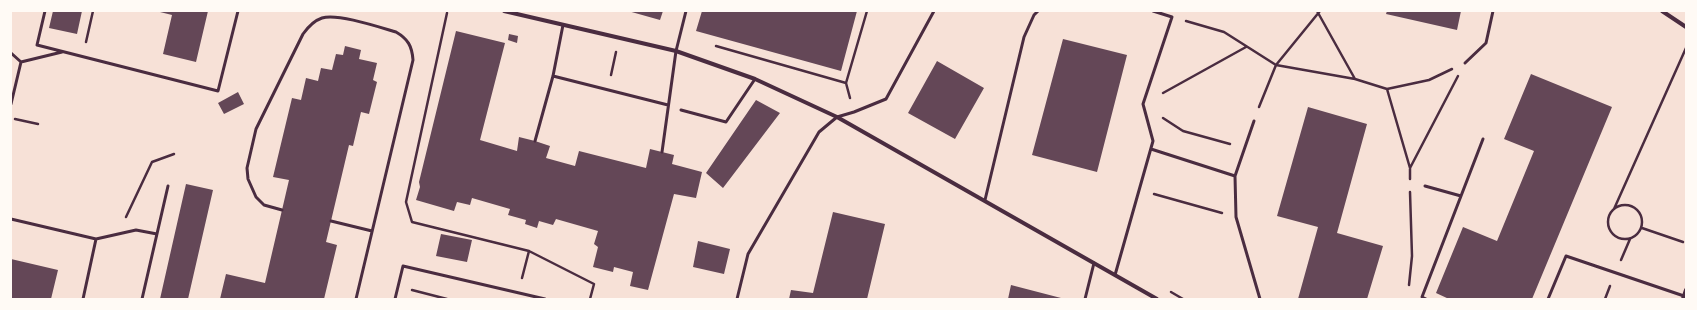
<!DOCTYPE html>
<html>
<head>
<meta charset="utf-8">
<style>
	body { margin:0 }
	#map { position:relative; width:1697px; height:310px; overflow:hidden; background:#f7e1d7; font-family:Lato,sans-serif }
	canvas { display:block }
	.frame { position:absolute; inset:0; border:12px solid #fffaf5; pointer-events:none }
</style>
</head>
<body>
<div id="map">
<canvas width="1697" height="310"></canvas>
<div class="frame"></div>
</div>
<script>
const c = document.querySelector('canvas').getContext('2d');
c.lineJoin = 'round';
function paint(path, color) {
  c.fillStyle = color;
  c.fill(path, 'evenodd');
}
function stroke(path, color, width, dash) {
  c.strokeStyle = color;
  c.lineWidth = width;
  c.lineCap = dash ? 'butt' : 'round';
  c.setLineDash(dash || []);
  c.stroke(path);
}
paint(new Path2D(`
	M53,11H82L77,34L49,28Z
	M156,11H208L196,62L163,54L172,15Z
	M628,11H663L660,20Z
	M702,11H857L841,71L696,31Z
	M1387,11H1461L1457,30L1386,14Z
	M456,31L505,43L480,140L517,151L519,137L535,141L550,146L546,158L575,166L579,151L646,168L650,149L674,155L672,164L702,172L696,198L674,194L648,290L630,286L633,272L614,267L613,272L593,267L598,247L594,244L598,231L556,219L553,225L539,221L537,228L525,224L526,220L508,215L510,209L472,198L470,205L457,202L454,211L416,200L420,187L419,182Z
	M509,34L518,36L517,43L508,40Z
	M1063,39L1127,55L1097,172L1032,155Z
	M345,46L361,50L359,59L377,63L373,80L377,82L369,114L361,112L353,146L349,145L326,242L337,245L324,299H220L226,274L265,283L289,180L273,177L292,98L301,100L306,78L318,81L321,68L332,70L336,54L343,55Z
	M937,61L984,88L955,139L908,113Z
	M1531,74L1612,107L1532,299H1449L1436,293L1463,227L1497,241L1534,151L1504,139Z
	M238,92L244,104L224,114L218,103Z
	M756,100L780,113L723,188L706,173Z
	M1308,107L1367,124L1337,233L1383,246L1367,299H1298L1318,227L1277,216Z
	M186,184L213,190L188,299H160Z
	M833,212L885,224L867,299H789L791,290L813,293Z
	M441,234L472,240L467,262L436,256Z
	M698,241L730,249L724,274L693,267Z
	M11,259L58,270L51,299H11Z
	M1011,285L1061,298V299H1008Z`), '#644757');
stroke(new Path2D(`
	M1317,11L1355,79
	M447,13L406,202L412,222L529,251L594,284L590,299
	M1186,21L1224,32L1276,65L1320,11
	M86,42L93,11
	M716,46L846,83L850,98
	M611,75L616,52
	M846,83L867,11
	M1387,89L1410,168V179
	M1163,93L1246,47
	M1259,107L1276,65L1355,79L1387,89L1429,80L1452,69
	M1163,118L1183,131L1230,144
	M15,119L38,124
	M1410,168L1458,76
	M1154,194L1222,213
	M1608 222a17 17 0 1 1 34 0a17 17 0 1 1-34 0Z
	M1614,209L1686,48
	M126,217L152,162L174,154
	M1642,228L1683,242
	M1621,260L1630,239
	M522,278L529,251
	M1409,285L1412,256L1410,192
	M412,290L447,299
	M1171,292L1183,299
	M1605,299L1610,286`), '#4a2c40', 2.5);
stroke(new Path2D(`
	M45,11L37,45L218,91L238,11
	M11,53L21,62L11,104
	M21,62L62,52
	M1465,63L1486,43L1493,11
	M553,76L668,105
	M681,110L726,122L755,79
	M1254,121L1235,176L1236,217L1260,299
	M535,141L553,76L563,25
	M1151,149L1235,176
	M662,152L676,51L686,11
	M1425,186L1461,196
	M985,200L1024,37L1034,15L1038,11
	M282,210L264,205L256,197L248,179L247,168L256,129L303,34C308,27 313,21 322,18C337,13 379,27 396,32C408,39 412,46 413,60L356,299
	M11,219L96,239L136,230L157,234
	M331,221L372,231
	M1115,275L1153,141L1143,104L1172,17L1153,11
	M83,299L96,239
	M142,299L168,186
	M395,299L403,266L545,299
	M737,299L748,254L819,132L837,117L854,112L886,99L934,11
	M1085,299L1094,263
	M1426,299L1422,297L1483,139
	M1548,299L1566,256L1684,296`), '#4a2c40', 3);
stroke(new Path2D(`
	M504,11L676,51L755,79L837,117L1157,299
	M1662,11L1686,27
	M1683,299L1686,290`), '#4a2c40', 4);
</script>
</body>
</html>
